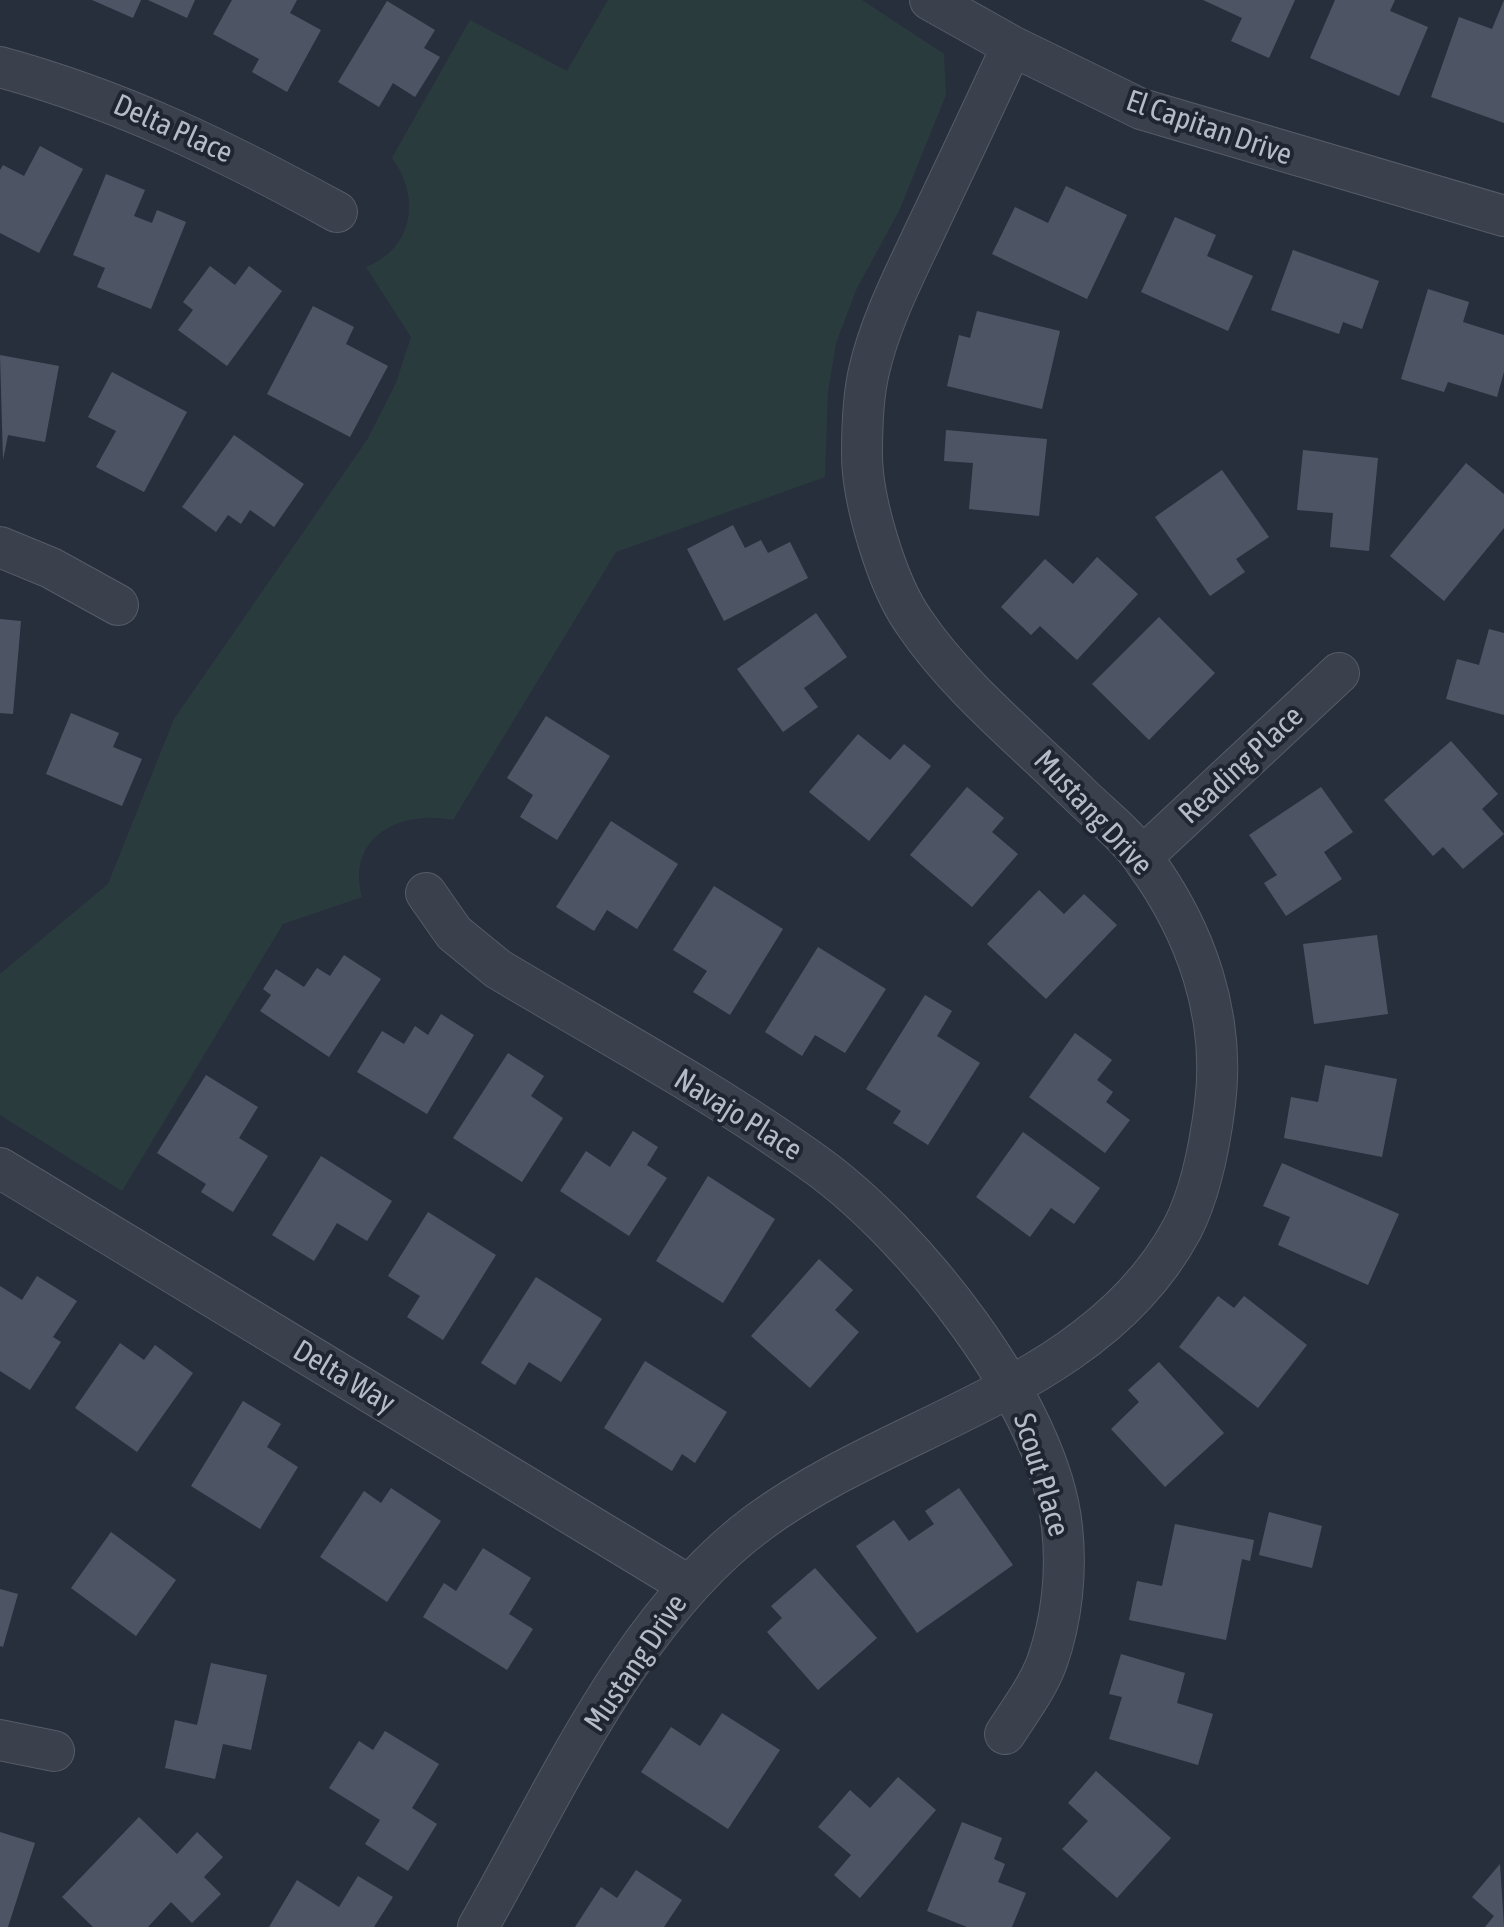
<!DOCTYPE html>
<html>
<head>
<meta charset="utf-8">
<style>
	body { margin:0 }
	canvas { display:block; background:#272e3c }
</style>
</head>
<body>
<canvas width="1504" height="1927"></canvas>
<script>
const c = document.querySelector('canvas').getContext('2d');
c.lineJoin = 'round';
function paint(path, color) {
  c.fillStyle = color;
  c.fill(path, 'evenodd');
}
function stroke(path, color, width, dash) {
  c.strokeStyle = color;
  c.lineWidth = width;
  c.lineCap = dash ? 'butt' : 'round';
  c.setLineDash(dash || []);
  c.stroke(path);
}
function write(font, color, halo, rows, align = 'center') {
  c.font = font + ' "Asap Condensed",sans-serif';
  c.lineWidth = 8;
  c.setLineDash([]);
  c.textBaseline = 'middle';
  c.strokeStyle = halo;
  c.fillStyle = color;
  for (const [text, x, y, turn = 0] of rows) {
    c.save();
    c.translate(x, y);
    c.rotate((+turn || 0) * Math.PI / 180);
    c.textAlign = isNaN(turn) ? turn : align;
    if (halo) c.strokeText(text, 0, 0);
    c.fillText(text, 0, 0);
    c.restore();
  }
}
paint(new Path2D(`
	M608,0H862L944,54L946,95L899,211L857,288L836,343L828,391L825,477L616,552L453,820C402,810 346,835 362,897L283,924L122,1191L0,1115V974L108,884L174,719L367,440L396,383L411,337L366,267C414,248 421,197 392,158L470,20L567,71Z`), '#2a3b3e');
paint(new Path2D(`
	M92,0H141L133,18Z
	M148,0H195L187,18Z
	M232,0H297L290,13L321,30L287,92L252,72L259,59L213,34Z
	M1203,0H1295L1269,58L1231,41L1242,18Z
	M1335,0H1395L1390,11L1428,27L1399,96L1310,58Z
	M1504,0V123L1431,97L1459,17L1492,29Z
	M387,1L435,30L424,48L440,57L415,97L393,83L379,107L338,82Z
	M40,146L83,169L39,253L0,233V170L3,165L24,176Z
	M106,174L145,190L134,216L152,223L157,210L186,222L151,309L97,287L105,268L73,255Z
	M1066,186L1127,215L1087,299L992,254L1015,207L1048,223Z
	M1175,217L1216,235L1207,256L1253,276L1228,331L1141,292Z
	M1293,250L1379,281L1362,329L1343,322L1339,334L1271,310Z
	M210,266L235,285L249,266L282,291L227,366L178,330L193,310L183,302Z
	M1428,289L1469,302L1463,322L1504,335V372L1497,397L1448,382L1444,392L1401,379Z
	M313,306L354,327L346,344L388,366L350,437L267,394Z
	M977,311L1060,331L1042,409L947,386L959,335L970,338Z
	M0,355L59,366L45,442L8,435L3,460Z
	M112,372L187,412L144,492L96,467L116,431L88,417Z
	M946,430L1047,439L1039,516L969,509L973,463L944,461Z
	M234,435L304,484L274,527L250,510L241,524L228,515L216,532L182,507Z
	M1303,450L1378,458L1369,551L1330,547L1333,513L1297,510Z
	M1466,463L1504,494V528L1444,601L1390,556Z
	M1222,470L1269,537L1236,559L1245,572L1210,596L1155,517Z
	M733,525L745,548L761,540L768,553L790,542L808,578L724,621L687,549Z
	M1097,557L1138,594L1077,660L1040,626L1031,635L1001,607L1045,559L1073,584Z
	M816,613L847,657L804,688L818,707L783,732L737,669Z
	M1159,617L1215,673L1149,740L1092,684Z
	M0,619L21,621L13,714L0,713Z
	M1489,629L1504,633V715L1446,699L1457,659L1479,665Z
	M71,713L119,733L113,747L142,759L122,806L46,774Z
	M546,716L610,756L557,840L520,817L533,795L507,778Z
	M858,734L890,760L904,744L931,766L869,841L809,792Z
	M1451,741L1498,794L1482,809L1504,834L1463,869L1443,847L1433,856L1384,800Z
	M967,787L1004,818L992,832L1018,854L972,907L910,855Z
	M1321,787L1353,832L1324,852L1342,879L1286,916L1264,883L1277,875L1249,835Z
	M611,821L678,864L637,929L607,910L594,931L556,907Z
	M714,886L783,929L730,1015L693,992L707,971L673,950Z
	M1039,890L1064,914L1084,894L1117,925L1046,999L987,944Z
	M1377,935L1388,1014L1314,1024L1303,944Z
	M818,947L886,989L845,1053L815,1035L802,1056L765,1032Z
	M344,955L381,979L329,1057L260,1011L271,995L263,989L276,969L304,987L317,968L330,976Z
	M925,995L952,1011L937,1036L980,1063L928,1145L893,1123L901,1111L866,1089Z
	M441,1014L474,1035L427,1114L357,1072L382,1031L404,1044L415,1026L428,1035Z
	M1075,1033L1112,1060L1097,1080L1113,1092L1106,1102L1130,1120L1105,1153L1029,1097Z
	M508,1053L544,1076L531,1096L563,1118L522,1182L453,1138Z
	M1325,1065L1397,1079L1382,1157L1284,1138L1291,1097L1318,1102Z
	M206,1075L258,1107L239,1138L268,1156L233,1212L201,1192L206,1184L157,1153Z
	M633,1131L658,1147L647,1165L667,1178L629,1236L560,1191L586,1151L610,1167Z
	M1023,1132L1100,1188L1074,1224L1051,1208L1030,1237L976,1197Z
	M321,1156L392,1201L367,1241L337,1223L314,1261L272,1235Z
	M1282,1163L1399,1214L1368,1285L1278,1245L1290,1217L1263,1206Z
	M708,1176L775,1219L723,1303L656,1261Z
	M428,1212L496,1255L443,1340L407,1317L420,1296L388,1276Z
	M819,1259L853,1290L835,1310L859,1332L810,1388L751,1336Z
	M37,1276L77,1301L53,1337L61,1342L30,1390L0,1371V1286L22,1300Z
	M536,1277L602,1319L561,1382L529,1362L515,1385L481,1363Z
	M1218,1296L1234,1308L1244,1296L1307,1345L1258,1408L1179,1347Z
	M120,1343L144,1360L155,1345L193,1373L137,1452L75,1408Z
	M645,1361L727,1412L695,1463L682,1454L672,1471L604,1428Z
	M1159,1362L1224,1433L1165,1487L1111,1429L1139,1402L1128,1390Z
	M243,1401L281,1424L267,1447L298,1467L260,1529L191,1486Z
	M391,1488L441,1521L387,1602L320,1557L364,1491L381,1503Z
	M959,1488L1013,1565L917,1633L856,1546L894,1520L909,1541L934,1524L925,1511Z
	M1269,1512L1322,1526L1312,1568L1259,1555Z
	M1175,1524L1254,1540L1250,1561L1242,1559L1226,1640L1129,1620L1137,1581L1162,1586Z
	M111,1532L176,1580L136,1636L71,1588Z
	M483,1548L531,1578L509,1614L533,1629L507,1670L423,1617L444,1583L456,1591Z
	M815,1568L877,1638L818,1690L767,1632L782,1618L771,1606Z
	M0,1589L18,1594L3,1647L0,1646Z
	M1121,1654L1185,1673L1177,1703L1213,1714L1198,1765L1109,1739L1122,1697L1109,1694Z
	M211,1663L267,1675L251,1750L223,1744L215,1779L165,1768L175,1720L197,1725Z
	M722,1713L780,1750L728,1829L641,1772L671,1727L700,1746Z
	M385,1731L439,1764L412,1808L437,1824L408,1871L365,1844L380,1820L329,1788L359,1741L373,1750Z
	M1096,1771L1171,1838L1117,1898L1062,1849L1088,1821L1068,1803Z
	M898,1777L936,1810L860,1898L834,1875L851,1855L818,1827L850,1790L870,1808Z
	M139,1817L177,1854L197,1832L223,1857L204,1877L221,1894L192,1923L171,1902L148,1927H93L62,1897Z
	M962,1822L1002,1838L994,1859L1005,1864L998,1882L1026,1893L1012,1927H967L927,1911Z
	M0,1832L35,1843L8,1927H0Z
	M1500,1864L1504,1927H1485L1494,1916L1472,1897Z
	M636,1870L682,1900L664,1927H575L601,1887L617,1898Z
	M358,1876L393,1897L374,1927H269L297,1880L339,1907Z`), '#4d5564');
const minor = new Path2D(`
	M930,0L1012,46L1141,109L1504,216
	M0,67C121,100 228,152 337,212
	M0,547L51,568L118,605
	M1142,857L1339,673
	M426,893L454,933L498,969C603,1032 715,1092 815,1164C913,1234 1049,1404 1062,1527C1067,1571 1062,1620 1047,1662C1038,1687 1019,1712 1005,1734
	M0,1168L688,1585
	M0,1740L54,1751
	M478,1927C555,1792 632,1615 759,1522C895,1422 1097,1388 1182,1229C1201,1193 1210,1144 1215,1104C1226,1016 1196,931 1144,860C1127,835 1099,814 1078,793C1023,739 957,686 914,622C887,584 862,500 862,454C862,428 863,396 869,371C880,322 905,274 926,229C955,168 984,107 1012,46`);
stroke(minor, '#555c67', 42);
stroke(minor, '#3a414c', 40);
write('30px', '#b6bcc7', '#1f2631', [
	["El Capitan Drive",1209,128,19],
	["Delta Place",173,129,24],
	["Reading Place",1241,765,-43],
	["Mustang Drive",1093,813,47],
	["Navajo Place",738,1115,32],
	["Delta Way",344,1377,31],
	["Scout Place",1041,1475,73],
	["Mustang Drive",636,1663,-56]
]);
</script>
</body>
</html>
